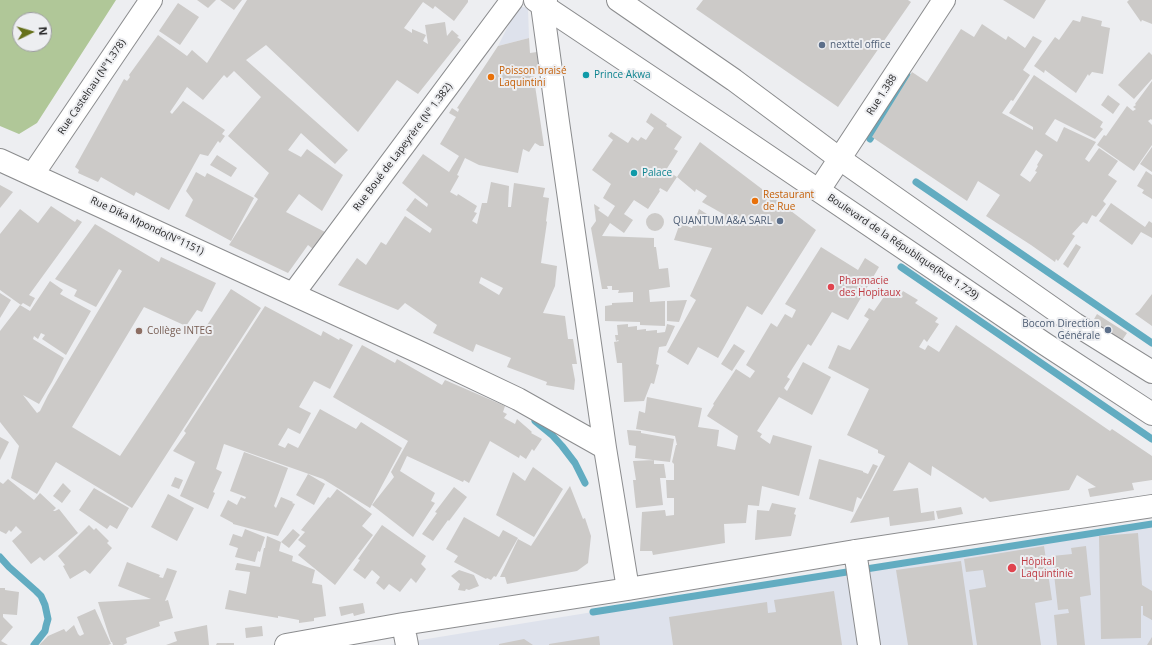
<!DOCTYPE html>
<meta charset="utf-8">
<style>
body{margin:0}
#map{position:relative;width:1152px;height:645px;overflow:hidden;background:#edeef1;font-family:"Open Sans",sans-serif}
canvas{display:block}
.north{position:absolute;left:12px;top:12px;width:40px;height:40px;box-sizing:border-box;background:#edeef1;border:1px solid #9e9ea1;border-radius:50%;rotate:85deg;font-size:11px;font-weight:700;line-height:16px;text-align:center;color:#272728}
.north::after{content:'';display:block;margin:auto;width:14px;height:18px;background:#66711b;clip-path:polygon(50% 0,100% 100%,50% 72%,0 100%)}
</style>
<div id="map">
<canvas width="1152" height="645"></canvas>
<div class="north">N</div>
</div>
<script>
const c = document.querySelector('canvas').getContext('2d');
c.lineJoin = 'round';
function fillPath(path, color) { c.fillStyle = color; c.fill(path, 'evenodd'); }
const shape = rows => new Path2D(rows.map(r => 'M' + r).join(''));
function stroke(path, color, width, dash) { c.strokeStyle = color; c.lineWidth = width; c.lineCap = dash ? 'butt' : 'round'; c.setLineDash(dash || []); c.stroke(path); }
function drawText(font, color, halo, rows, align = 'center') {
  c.font = font + ' "Open Sans",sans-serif'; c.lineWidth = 4; c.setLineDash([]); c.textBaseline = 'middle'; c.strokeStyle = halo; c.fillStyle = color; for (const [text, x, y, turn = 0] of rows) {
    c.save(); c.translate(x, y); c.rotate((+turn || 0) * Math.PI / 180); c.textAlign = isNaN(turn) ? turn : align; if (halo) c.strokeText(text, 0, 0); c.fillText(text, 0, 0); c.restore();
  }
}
fillPath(shape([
 [518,6,528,8,529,38,498,46],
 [1152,524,1152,645,390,645,593,612]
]), '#dee2ec');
fillPath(shape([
 [0,0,116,0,37,123,19,134,0,126],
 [20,20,44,20,44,44,20,44]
]), '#b0c798');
stroke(shape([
 [870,139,907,75],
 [916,182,1152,343],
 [901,267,1152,439],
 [535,421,552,435,562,446,575,463,585,483],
 [0,557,9,567,36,591,41,596,45,605,48,619,46,626,45,631,34,645],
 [593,612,1152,524]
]), '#62acc1', 7);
fillPath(shape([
 [197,0,216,0,208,8],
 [220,0,242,0,234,10],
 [247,0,468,0,468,2,454,21,435,6,433,9,423,2,404,28,412,33,412,29,426,35,423,41,428,44,425,25,445,22,447,36,452,30,459,36,457,37,461,40,418,94,397,80,358,132,266,45,246,60,348,150,335,164,301,133,288,150,301,157,307,149,343,175,322,211,299,194,286,212,325,232,313,249,308,245,288,273,229,245,258,199,254,196,269,173,228,136,261,97,234,71,227,78,224,75,203,100,187,87,170,112,172,114,183,101,225,130,222,134,225,136,220,143,218,141,208,156,200,154,169,210,136,192,134,196,101,177,98,182,78,173,79,170,75,167,124,79,127,81,130,77,129,75,158,35,187,56,192,50,207,63],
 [703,0,908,0,911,2,838,107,696,9],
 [1003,0,1046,0,1034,19],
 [1129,0,1152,0,1152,24,1142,20,1141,22,1127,2],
 [178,3,199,17,180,45,159,31],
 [1082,16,1102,21,1101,26,1110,28,1103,74,1092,72,1089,76,1088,74,1076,93,1045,70,1044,73,1034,66,1055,37,1059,40,1073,20,1080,22],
 [982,24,1006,40,1008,36,1025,48,1033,36,1042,41,1023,70,1030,75,1013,101,1011,100,1002,113,1033,130,1033,127,1009,113,1034,75,1103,122,1100,127,1103,129,1095,139,1055,119,1045,134,1057,142,1064,127,1096,142,1085,159,1089,162,1099,148,1118,161,1108,175,1117,181,1103,201,1106,204,1096,217,1092,215,1087,224,1083,222,1072,234,1075,236,1058,261,1056,259,1055,262,1031,245,986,216,1000,195,978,181,967,201,872,137,912,72,927,82,961,29,974,37],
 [1036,150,1043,155,1037,165,1038,166,1035,171,1037,172,1030,182,1020,175],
 [529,38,530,53,537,52,539,70,533,72,544,146,540,146,535,143,529,152,523,149,518,173,479,165,465,158,457,175,459,176,450,192,457,196,458,194,477,206,474,212,477,213,472,221,477,224,482,203,487,203,491,182,509,186,508,207,511,207,514,183,545,188,543,197,549,198,546,221,547,222,541,263,557,266,555,286,543,313,565,316,568,339,573,339,577,364,572,364,575,380,574,390,546,385,547,382,507,367,511,358,476,344,473,352,433,333,437,325,405,303,398,310,338,285,357,258,366,265,381,242,386,245,405,216,430,233,432,229,406,210,415,198,427,207,428,204,402,183,423,154,449,172,459,156,440,144,456,117,449,113,452,108,458,112,459,109,457,108,498,46],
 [481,277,503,288,499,295,479,283],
 [1149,52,1152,55,1152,79,1134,99,1118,85],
 [1152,81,1152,120,1151,119,1148,121,1152,125,1152,145,1134,171,1097,145,1104,135,1106,136,1127,106,1133,111,1136,109,1133,107,1136,105,1135,104],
 [1108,95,1120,104,1113,114,1101,105],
 [651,113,667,124,666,126,682,137,674,149,678,151,666,170,677,177,667,192,660,188,659,190,660,191,648,209,634,200,624,214,633,220,624,233,610,223,602,236,654,238,654,247,656,247,659,269,668,268,670,287,649,290,650,302,665,301,665,326,640,325,640,322,605,321,605,306,612,305,612,303,633,302,633,292,618,293,619,290,612,290,612,286,607,286,608,289,602,289,591,228,596,221,594,204,600,208,598,210,608,217,615,206,603,198,611,184,592,170,613,140,608,136,611,132,628,143,632,137,638,141,641,137,646,140,654,128,646,122],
 [700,142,816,230,762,315,747,306,718,358,698,347,688,365,667,352,696,300,690,296,712,248,674,240,680,223,692,228,699,209,721,223,725,215,702,202,707,196,696,189,695,192,677,177],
 [1152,147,1152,172,1140,164],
 [217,155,237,168,231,177,210,165],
 [1146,171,1152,175,1152,199,1142,193,1144,190,1137,186],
 [196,172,205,177,207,173,254,198,231,241,185,216,193,200,186,191],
 [0,185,13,192,0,208],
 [1111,203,1145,227,1149,221,1152,223,1152,238,1141,232,1132,245,1099,221],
 [51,206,75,222,77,219,82,222,29,295,35,298,30,307,23,303,21,305,0,290,0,234,20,209,38,223],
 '646 222a9 9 0 1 1 18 0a9 9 0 1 1-18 0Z',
 [95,224,159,262,161,257,216,283,202,312,197,310,186,326,144,307,72,427,120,456,231,289,261,308,132,508,56,462,37,494,11,478,19,446,0,422,0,331,20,305,30,311,50,281,63,290,60,294,91,311,66,355,42,339,45,335,41,333,38,339,34,336,33,339,64,358,52,382,39,404,23,395,37,413,40,411,48,395,122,271,119,269,96,307,74,296,77,290,55,279],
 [1076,244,1081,247,1068,268,1063,264],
 [821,247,858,270,865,258,879,267,848,320,832,312,811,346,808,344,787,377,790,379,784,388,787,391,803,362,831,377,812,415,779,397,757,431,762,434,760,437,770,444,773,435,812,446,799,496,762,486,759,506,748,505,746,523,724,524,725,543,653,555,652,551,640,551,642,512,665,510,666,516,674,515,674,498,667,498,666,480,674,480,674,464,672,462,676,445,677,445,675,436,636,429,639,411,645,413,647,397,702,408,698,427,719,430,717,446,735,450,738,436,707,416,714,405,713,404,736,369,750,378,755,371,746,365,771,323,777,327,785,314,792,318,796,310,785,304],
 [888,291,899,298,903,291,918,300,915,303,938,318,935,322,939,324,927,342,924,339,919,347,925,350,928,345,939,352,956,325,1110,431,1112,429,1152,456,1152,480,1132,483,1134,490,1090,497,1088,489,1096,487,1077,475,1069,490,990,502,985,497,983,499,932,466,931,476,909,462,893,491,918,488,921,513,934,511,935,520,890,526,889,517,850,523,885,456,878,453,878,450,847,435,869,389,828,368,838,345,850,350,869,319,864,316,869,308,874,311],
 [0,293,11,300,0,318],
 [1152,294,1152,326,1135,314,1139,311],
 [687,300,679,322,667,321,667,301],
 [265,306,321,336,323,331,339,340,340,338,353,345,330,389,314,381,299,407,311,413,300,434,288,428,278,445,285,448,288,443,298,448,320,409,356,429,361,422,402,448,370,508,323,479,224,444,216,469,222,472,213,492,215,493,208,509,180,496,195,462,173,451,186,433,184,431],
 [1097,314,1127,333,1119,345,1090,326],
 [628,324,628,327,637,326,637,330,646,329,646,331,657,330,657,333,665,332,667,324,675,326,666,346,659,347,656,364,659,365,654,384,651,383,644,401,624,402,622,363,617,363,614,342,619,341,618,340,616,341,615,335,618,335,617,325],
 [734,344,745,351,732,371,721,364],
 [362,345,395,363,397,359,442,385,445,380,505,406,503,412,507,414,504,418,515,424,517,419,532,432,531,433,542,439,534,451,532,449,526,459,520,455,519,458,490,441,469,483,464,480,463,482,407,456,400,471,435,493,431,501,435,503,413,537,372,505,394,477,391,472,408,441,333,397],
 [627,430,641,431,641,433,674,439,670,462,635,458,636,446,629,445],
 [0,437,9,442,0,460],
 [244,452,288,468,274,506,276,508,281,497,293,502,292,503,295,504,278,536,233,524,233,523,220,516,228,500,237,505,241,497,245,499,246,497,230,491],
 [819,459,863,471,863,472,868,474,873,464,878,466,861,499,857,497,853,512,809,499],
 [654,460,654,464,664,464,666,478,660,478,663,505,636,508,633,480,636,480,633,461],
 [533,467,563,489,534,537,496,515,513,472,525,481],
 [308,474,325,484,314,505,296,495],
 [175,477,183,480,179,489,171,486],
 [8,479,34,500,40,493,56,508,53,511,55,511,59,509,78,533,44,561,40,557,31,564,12,541,22,532,16,526,11,532,9,530,6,534,0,531,0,482,3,484],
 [63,483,71,491,62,503,53,496],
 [570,486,583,519,585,518,591,536,588,563,577,571,507,584,505,577,500,577,518,539,531,546],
 [454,487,467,497,449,521,448,520,433,541,422,534,437,513,435,512],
 [94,488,129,508,117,529,110,525,107,529,79,510],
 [337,489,372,514,362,526,373,535,335,585,298,555,306,546,298,540,305,532,301,530,328,497,330,498],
 [168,494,194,508,177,541,151,527],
 [772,503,796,508,794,514,796,515,791,536,755,540,757,510,769,511],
 [961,507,963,514,938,519,936,511],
 [464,517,499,537,503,530,518,538,496,577,494,576,491,580,487,578,486,579,454,562,458,556,446,549],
 [89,525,94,530,96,528,109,541,107,543,112,548,90,574,85,570,70,579,63,566,65,565,58,556],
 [382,525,426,556,421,564,426,569,416,583,411,578,400,592,389,584,384,590,376,583,380,577,372,570,365,579,353,570,360,560,358,559],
 [245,529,265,537,260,552,258,551,255,562,235,557,238,548,229,545,233,534,242,537],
 [293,529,300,535,289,548,281,542],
 [1138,533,1142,585,1152,591,1152,620,1143,615,1143,606,1141,606,1141,638,1101,639,1099,536],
 [267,536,281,542,279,551,293,556,292,561,315,570,312,583,322,585,326,616,314,618,314,621,299,623,299,620,278,616,278,618,225,609,229,590,246,594,250,572,235,570,237,563,260,567,264,548,265,548],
 [1044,546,1052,600,1035,603,1041,645,977,645,969,590,986,587,983,570,966,572,964,559],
 [1086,546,1091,595,1080,597,1085,645,1057,645,1054,615,1069,613,1068,609,1058,610,1052,556,1072,554,1071,548],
 [961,561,973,645,908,645,896,570],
 [127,562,160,575,159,577,163,578,167,568,177,571,165,601,168,600,173,618,159,622,160,626,126,638,127,643,123,645,113,645,112,642,111,642,98,602,151,599,118,586],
 [459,570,474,575,479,586,469,590,466,589,465,591,458,590,460,584,451,576],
 [0,588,5,588,5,590,19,592,17,615,3,614,3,617,13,627,1,641,8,645,0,645],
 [834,591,842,645,673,645,669,617,767,602,768,613,776,612,774,600],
 [363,603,365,613,354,616,353,613,341,616,339,607],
 [95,609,111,644,108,645,39,645,48,636,64,629,66,632,74,625,78,634,80,636,84,634,77,617],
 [207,625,209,645,166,645,177,641,174,632],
 [262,626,263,636,246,638,245,628],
 [599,636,600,645,549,645,549,644],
 [1152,637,1152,645,1147,645],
 [524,639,533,645,499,645,499,644],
 [217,643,234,643,234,645,216,645]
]), '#cccac8');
const minor = shape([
 [546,0,542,5,558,122,605,448,628,589],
 [0,160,421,353,518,399,605,448],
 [33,174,151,0],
 [819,190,944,0],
 [293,294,512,0],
 [855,551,869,645],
 [403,624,407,645],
 [286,645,403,624,628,589,855,551,1152,506]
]);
const major = shape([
 [535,0,716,121,1045,344,1152,414],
 [618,0,734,80,840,159,1075,324,1152,372]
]);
stroke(minor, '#8b8c8e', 24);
stroke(major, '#8b8c8e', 24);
stroke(minor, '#fff', 22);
stroke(major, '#fff', 22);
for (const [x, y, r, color] of [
 [822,45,4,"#5c6f8a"],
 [586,75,4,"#0f9aa8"],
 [491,77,4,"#e8710a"],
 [634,173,4,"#0f9aa8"],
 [755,201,4,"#e8710a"],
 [780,221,4,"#5c6f8a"],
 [831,287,4,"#e0444e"],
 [1108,330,4,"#5c6f8a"],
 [139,331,4,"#8d6e63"],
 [1012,568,5,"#e0444e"]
]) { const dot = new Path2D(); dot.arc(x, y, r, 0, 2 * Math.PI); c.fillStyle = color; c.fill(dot); stroke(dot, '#edeef1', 1.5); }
drawText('10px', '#4e5e75', '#edeef1', [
 ["nexttel office",830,45,"left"],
 ["QUANTUM A&A SARL",772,221],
 ["Bocom Direction",1100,324],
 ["Générale",1100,336]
], 'right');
drawText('10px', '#c56008', '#edeef1', [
 ["Poisson braisé",499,71],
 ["Laquintini",499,83],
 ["Restaurant",763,195],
 ["de Rue",763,207]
], 'left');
drawText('10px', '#0d838f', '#edeef1', [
 ["Prince Akwa",594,75],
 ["Palace",642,173]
], 'left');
drawText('10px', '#272728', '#edeef1', [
 ["Rue Castelnau (N°1.378)",92,87,-56],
 ["Rue 1.388",882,95,-57],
 ["Rue Boué de Lapeyrère (N° 1.382)",403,147,-53],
 ["Rue Dika Mpondo(N°1151)",147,226,25],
 ["Boulevard de la République(Rue 1.729)",903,247,34]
]);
drawText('10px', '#be3a42', '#edeef1', [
 ["Pharmacie",839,281],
 ["des Hopitaux",839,293],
 ["Hôpital",1021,562],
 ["Laquintinie",1021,574]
], 'left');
drawText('10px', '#785e54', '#edeef1', [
 ["Collège INTEG",147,331]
], 'left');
</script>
